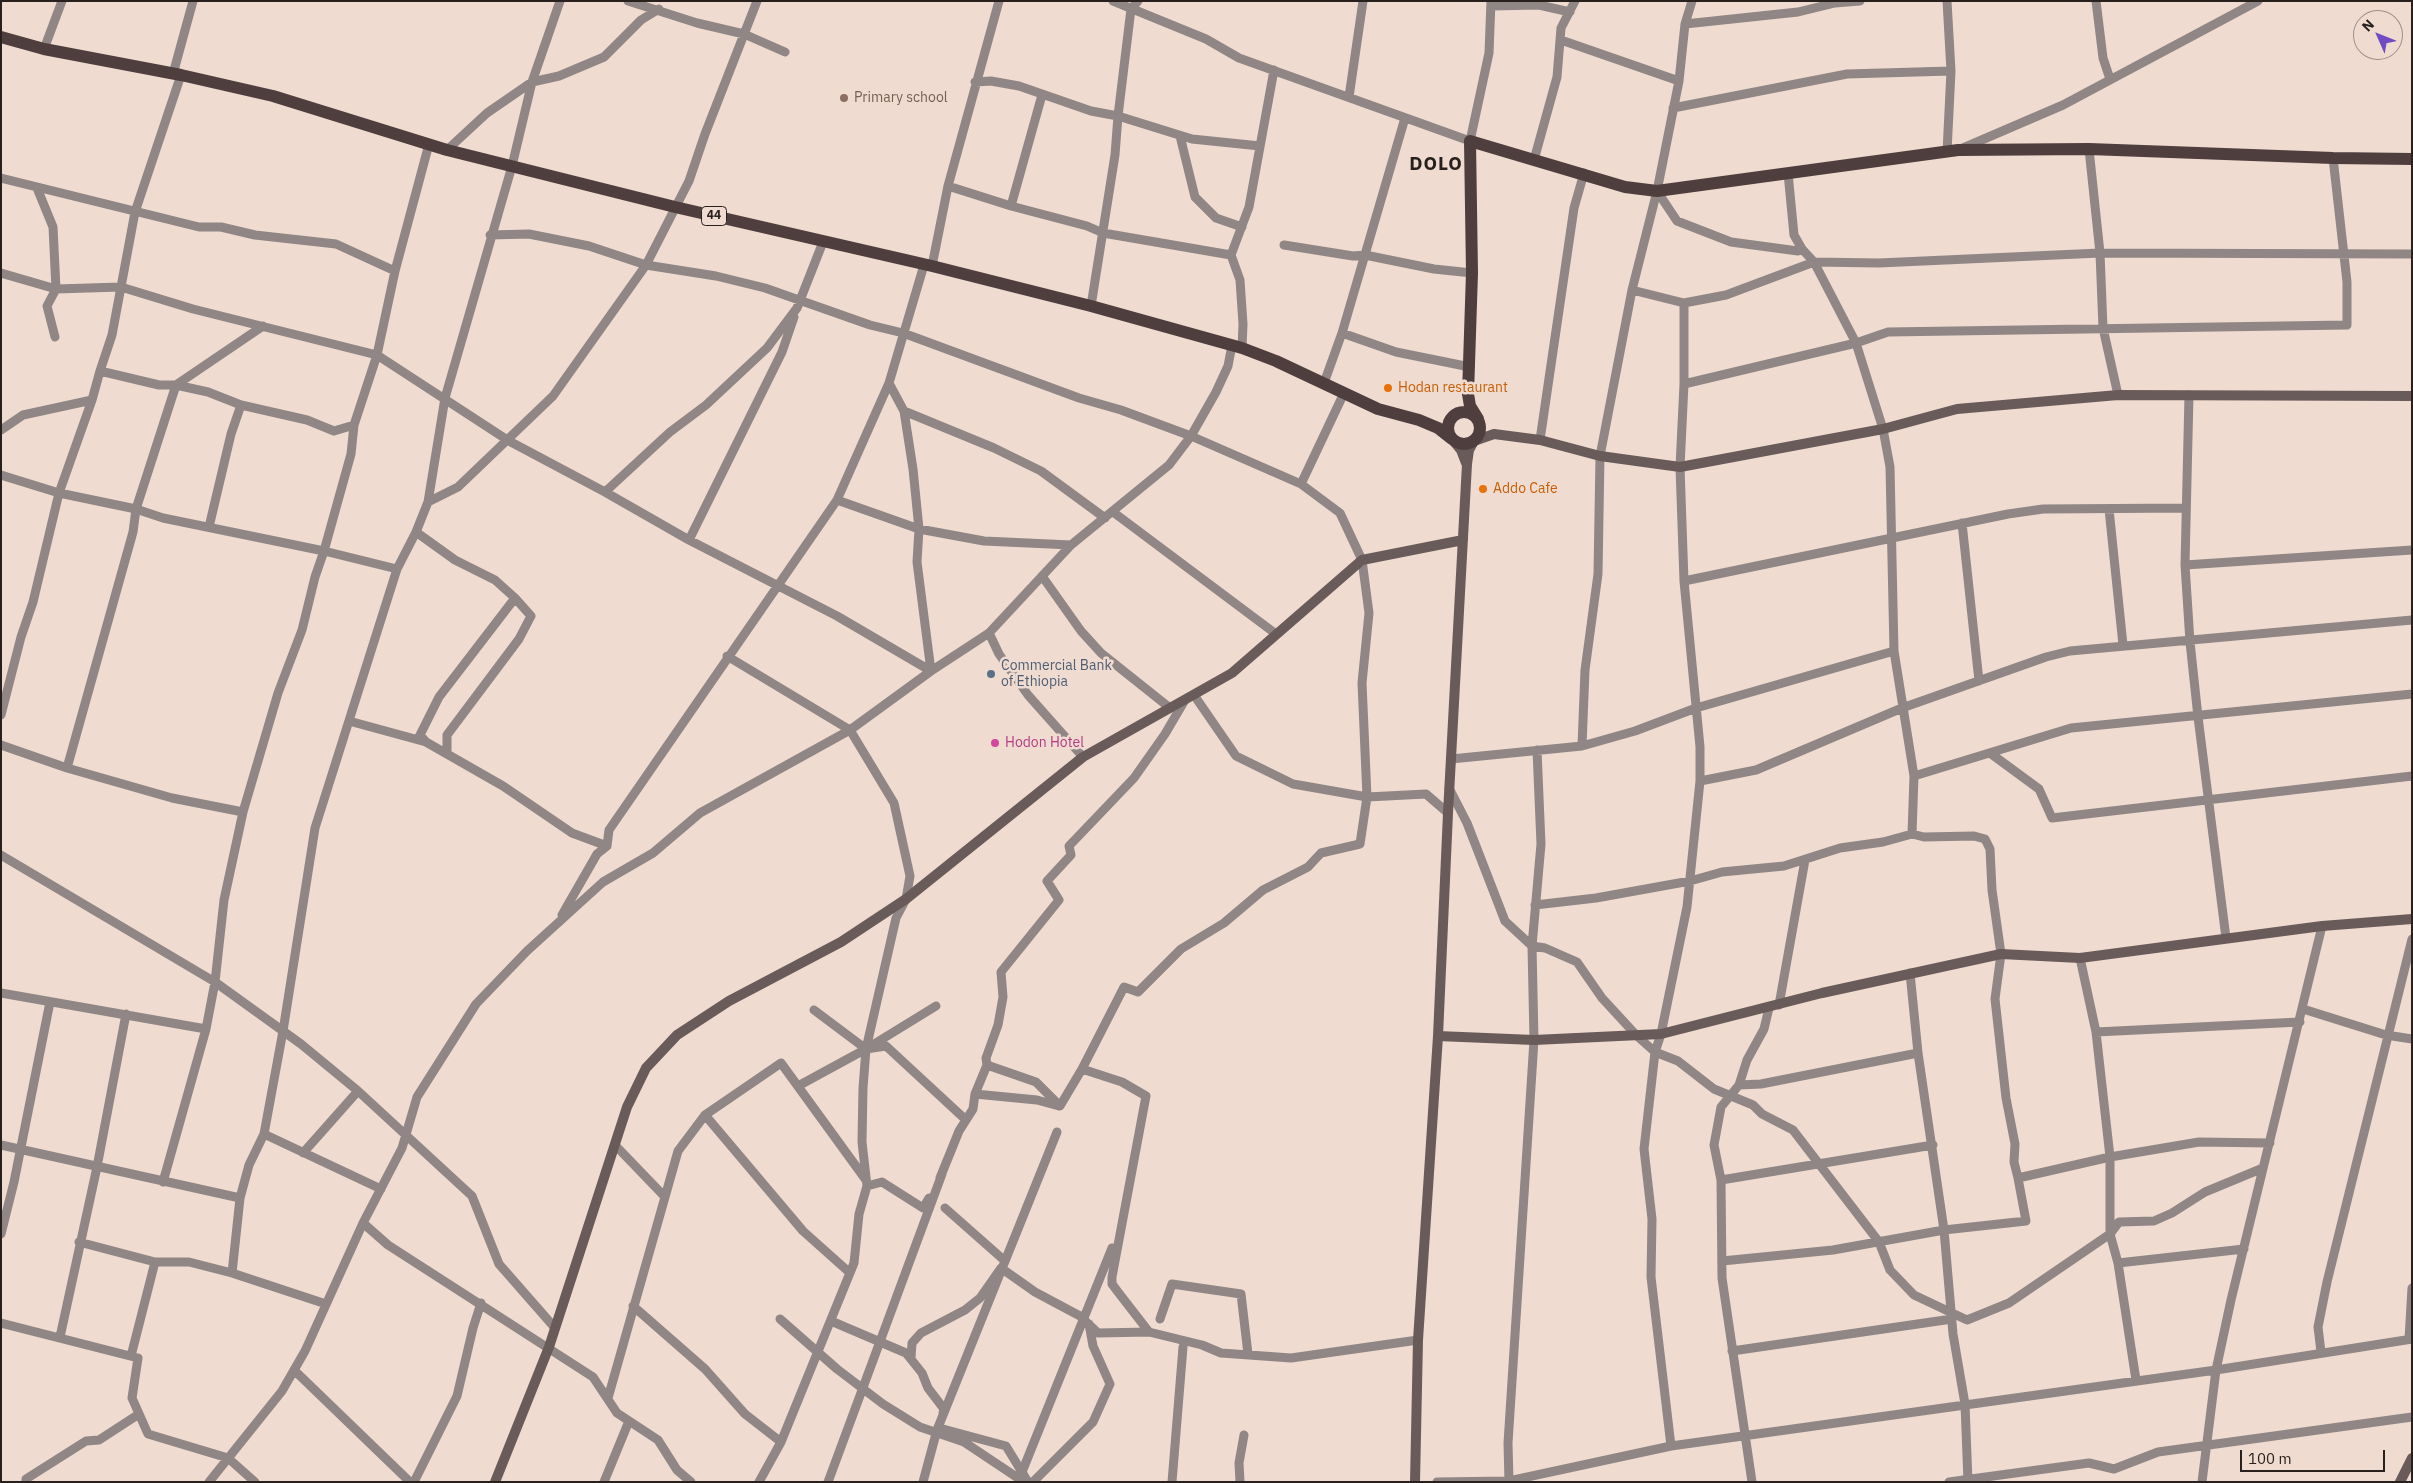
<!DOCTYPE html>
<style>
body{margin:0}
#map{position:relative;width:2413px;height:1483px;overflow:hidden;background:#efdbcf;font-family:"IBM Plex Sans",sans-serif}
canvas{display:block}
.frame{position:absolute;inset:0;border:2px solid #27201c;pointer-events:none}
.north{position:absolute;left:2353px;top:10px;width:50px;height:50px;box-sizing:border-box;background:#efdbcf;border:1px solid #9f9087;border-radius:50%;rotate:314deg;font-size:14px;font-weight:700;line-height:20px;text-align:center;color:#27201c}
.north::after{content:'';display:block;margin:auto;width:18px;height:22px;background:#714bc4;clip-path:polygon(50% 0,100% 100%,50% 72%,0 100%)}
.scale{position:absolute;left:2240px;top:1450px;width:145px;height:22px;box-sizing:border-box;border:2px solid #27201c;border-top:0;padding-left:6px;font-size:15px;line-height:18px;white-space:nowrap;color:#27201c;-webkit-text-stroke:4px #efdbcf;paint-order:stroke}
</style>
<div id="map">
<canvas width="2413" height="1483"></canvas>
<div class="frame"></div>
<div class="north">N</div>
<div class="scale">100 m</div>
</div>
<script>
const c = document.querySelector('canvas').getContext('2d');
c.lineJoin = 'round';
const shape = rows => new Path2D(rows.map(r => 'M' + r).join(''));
function stroke(path, color, width, dash) { c.strokeStyle = color; c.lineWidth = width; c.lineCap = dash ? 'butt' : 'round'; c.setLineDash(dash || []); c.stroke(path); }
function drawText(font, color, halo, rows, align = 'center') {
  c.font = font + ' "IBM Plex Sans",sans-serif'; c.lineWidth = 5; c.setLineDash([]); c.textBaseline = 'middle'; c.strokeStyle = halo; c.fillStyle = color; for (const [text, x, y, turn = 0] of rows) {
    c.save(); c.translate(x, y); c.rotate((+turn || 0) * Math.PI / 180); c.textAlign = isNaN(turn) ? turn : align; if (halo) c.strokeText(text, 0, 0); c.fillText(text, 0, 0); c.restore();
  }
}
stroke(shape([
 [628,1,697,23,744,34,785,52],
 [1113,1,1206,39,1239,58,1470,141,1489,53,1491,1],
 [1138,1,1131,9,1118,116,1192,139,1260,146],
 [2096,1,2103,58,2110,79],
 [1491,6,1539,5,1570,12],
 [1685,24,1798,12,1835,3,1860,1],
 [1561,40,1679,81],
 [44,49,62,1],
 [173,74,193,1],
 [975,82,991,81,1019,86,1091,111,1118,116,1115,155,1091,306],
 [1349,97,1363,1],
 [1673,108,1847,74,1951,71],
 [1180,136,1195,197,1216,218,1242,227],
 [429,144,395,271,377,355,509,441,605,492,689,540,837,616,931,671],
 [1963,148,2063,105,2258,1],
 [2089,149,2100,253,2103,328,2118,395],
 [447,150,487,113,532,82,559,76,604,57,641,20,659,9],
 [1947,152,1951,71,1947,1],
 [1534,160,1557,77,1561,28,1575,1],
 [1788,173,1794,235,1802,249,1814,262,1856,343,1883,429,1890,467,1894,651,1914,776,1912,834,1924,837,1974,836,1985,839,1990,849,1992,890,2001,954,1995,999,2006,1098,2015,1144,2014,1162,2018,1178],
 [1,178,199,227,221,227,255,235,336,244,395,271],
 [948,186,1011,206,1087,226,1103,233,1231,255],
 [37,188,53,227,56,289,47,306,55,337],
 [1657,191,1677,221,1731,242,1798,251,1802,249],
 [1011,206,1042,95],
 [490,235,529,234,589,246,646,265,716,276,765,288,870,325,903,333,1079,398,1121,410,1191,436,1301,484,1340,513,1362,560,1369,613,1362,683,1367,797,1293,784,1236,756,1194,695],
 [1284,245,1353,256,1365,255,1434,269,1472,273],
 [932,266,948,186,999,1],
 [1,273,56,289,121,287,193,309,377,355,354,425,351,454,324,551,315,577,302,630,278,693,243,812,224,900,215,982,206,1029,163,1182],
 [1632,290,1684,303,1726,295,1814,262,1879,263,2100,253,2412,254],
 [1342,333,1405,118],
 [1242,348,1243,324,1240,280,1231,255,1249,207,1274,70],
 [100,371,112,335,135,212,181,75],
 [889,383,904,411,913,469,919,529,917,562,931,671],
 [1324,383,1342,333,1396,352,1470,367],
 [1684,384,1856,343,1888,332,2347,325,2347,282,2333,158],
 [2189,395,2185,565,2190,642,2198,717,2226,938],
 [904,411,994,448,1041,471,1105,518],
 [1,430,23,415,92,400,100,371,159,385,176,385,263,326],
 [1540,440,1574,208,1584,173],
 [1,475,59,493,136,509,163,518,324,551,397,569],
 [1301,484,1344,393],
 [605,492,670,432,706,405,767,348,797,308,823,242],
 [837,500,919,529,984,541,1071,545],
 [428,502,458,487,553,396,646,265,689,181,705,134,757,1],
 [2109,509,2123,645],
 [1113,512,1276,634],
 [1962,523,1979,681],
 [209,527,231,434,241,405],
 [416,532,455,560,495,580,515,598,439,697,420,735,426,742],
 [689,540,782,352,794,317],
 [2185,565,2412,550],
 [1042,576,1081,631,1101,653,1170,708],
 [1684,581,2008,514,2043,509,2186,508],
 [989,633,999,654,1028,695,1083,757],
 [727,656,850,730,894,803,910,876,906,899,896,918,866,1049,863,1088,862,1142,867,1186,859,1214,854,1263,781,1442,759,1482],
 [1,715,21,637,33,602,59,493,92,400],
 [349,721,426,742,503,786,572,833,607,846],
 [1,745,67,768,172,798,243,812],
 [1582,746,1585,670,1598,574,1600,456,1632,290,1657,191,1679,81,1685,24,1692,1],
 [1537,750,1541,844,1532,946,1545,948,1577,962,1602,998,1637,1036,1655,1052,1678,1061,1714,1089,1753,1105,1762,1114,1793,1130,1879,1242,1890,1270,1914,1295,1967,1320,2009,1303,2110,1234,2119,1222,2154,1221,2172,1213,2205,1192,2263,1168],
 [1990,753,2039,789,2052,818,2412,776],
 [447,754,447,735,519,639,531,616,515,598],
 [1451,759,1582,746,1635,731,1696,708,1894,651],
 [67,768,133,532,136,509,176,385,208,392,241,405,307,420,334,431,354,425],
 [1914,776,2071,728,2412,694],
 [1700,781,1756,770,1902,708,2046,657,2070,651,2412,620],
 [1449,788,1467,823,1505,921,1532,946,1534,1040,1508,1443,1509,1482],
 [1,855,215,982,301,1044,358,1091,472,1196,499,1264,555,1328],
 [1535,905,1596,898,1690,881,1722,872,1784,866,1840,848,1883,842,1912,834],
 [562,915,597,854,607,846,609,830,837,500,889,383,924,265],
 [2080,958,2096,1032,2110,1157,2110,1234,2118,1263,2136,1380],
 [1910,973,1918,1053,1944,1230,1953,1334,1965,1404,1968,1482],
 [1,993,206,1029],
 [1779,1005,1805,860],
 [2303,1009,2386,1035,2412,1039],
 [814,1010,866,1049,886,1046,966,1120],
 [2096,1032,2300,1022],
 [1082,1069,1060,1106,1036,1082,987,1065,986,1058,998,1025,1003,997,1001,972,1059,900,1047,881,1071,855,1069,846,1134,778,1165,734,1185,700],
 [1739,1085,1761,1084,1918,1053],
 [798,1086,866,1049,936,1006],
 [975,1094,987,1065],
 [705,1115,803,1231,850,1273],
 [264,1134,381,1189],
 [1,1145,240,1198],
 [303,1153,358,1091],
 [940,1178,959,1131,973,1109,975,1094,1037,1100,1059,1106],
 [1721,1180,1933,1145],
 [867,1186,882,1182,923,1208,929,1198],
 [665,1197,678,1151,705,1115,781,1063,866,1180],
 [945,1208,1005,1261],
 [363,1223,388,1245,593,1377,617,1413,658,1440,677,1470,691,1482],
 [1,1234,14,1182,50,1002],
 [79,1242,155,1262,189,1262,232,1273,326,1304],
 [1722,1261,1833,1250,1944,1230,2026,1221,2018,1178,2110,1157,2199,1142,2270,1143],
 [2118,1263,2244,1249],
 [232,1273,240,1198,249,1165,264,1134,283,1031,315,828,397,569,416,532,428,502,445,398,512,166,532,82,560,1],
 [633,1306,705,1369,745,1414,781,1442],
 [780,1319,837,1369,883,1404,920,1427,964,1442,1024,1482],
 [1160,1319,1172,1284,1241,1294,1248,1354],
 [831,1321,906,1353,922,1373,928,1388,944,1409,943,1413],
 [1,1323,138,1358,132,1398,148,1434,228,1458,255,1482],
 [1149,1332,1118,1292,1112,1284,1112,1277,1146,1096,1122,1082,1082,1069,1124,987,1138,992,1181,949,1224,923,1263,890,1308,867,1321,853,1360,844,1367,797,1426,794,1448,813],
 [60,1337,97,1167,126,1014],
 [2409,1339,2412,1288],
 [1732,1351,1952,1319],
 [2321,1352,2318,1327,2327,1282,2412,939],
 [906,1353,911,1358,912,1343,921,1333,965,1310,980,1298,1001,1268,1035,1292,1080,1316,1098,1333,1149,1332,1202,1345,1221,1353,1291,1358,1418,1340],
 [131,1356,155,1262],
 [294,1370,410,1482],
 [608,1398,665,1197,615,1145],
 [943,1429,1006,1446,1028,1482],
 [1671,1446,1651,1277,1652,1219,1644,1149,1655,1052,1661,1034,1687,907,1700,781,1700,747,1684,581,1680,467,1684,384,1684,303],
 [1020,1477,1112,1248],
 [26,1482,26,1479,86,1441,99,1440,139,1414],
 [209,1482,282,1391,305,1351,363,1223,402,1148,417,1097,476,1004,527,951,603,882,653,853,700,813,850,730,931,671,989,633,1071,545,1169,465,1191,436,1216,392,1228,366,1232,345],
 [414,1482,457,1396,473,1328,481,1303],
 [604,1482,629,1421],
 [828,1482,942,1174],
 [923,1482,937,1430,1057,1132],
 [1033,1482,1093,1422,1110,1384,1093,1346,1089,1324],
 [1172,1482,1183,1347],
 [1240,1482,1239,1463,1244,1435],
 [1437,1482,1509,1481,1671,1446,2216,1370,2412,1339],
 [1752,1482,1722,1278,1721,1180,1714,1145,1721,1107,1739,1085,1747,1060,1764,1029,1769,1008],
 [1949,1482,2089,1463,2114,1469,2158,1452,2412,1417],
 [2202,1482,2216,1370,2231,1300,2322,926]
]), '#908685', 9);
stroke(shape([
 [1452,439,1461,450,1466,463],
 [1438,1036,1534,1040,1661,1034,1822,993,2001,954,2080,958,2322,926,2412,919],
 [495,1482,549,1347,627,1107,646,1068,677,1035,729,1001,841,942,906,899,1083,757,1232,673,1362,560,1463,540],
 [1415,1482,1418,1340,1438,1036,1448,813,1467,464,1469,450,1474,441,1494,434,1540,440,1600,456,1680,467,1883,429,1957,409,2118,395,2412,396],
 [2400,1482,2412,1458]
]), '#6a5b5b', 10);
stroke(shape([
 [1,37,44,49,181,75,273,96,447,150,675,207,932,266,1091,306,1242,348,1276,361,1378,409,1419,420,1438,428,1452,439],
 '1448 428a16 16 0 1 1 32 0a16 16 0 1 1-32 0Z',
 [1478,419,1470,406,1468,394,1472,273,1470,141,1625,187,1657,191,1958,150,2089,149,2333,158,2412,159]
]), '#4f3e3e', 12);
for (const [x, y, r, color] of [
 [844,98,5,"#8d6e63"],
 [1388,388,5,"#e8710a"],
 [1483,489,5,"#e8710a"],
 [991,674,5,"#5c6f8a"],
 [995,743,5,"#d1479c"]
]) { const dot = new Path2D(); dot.arc(x, y, r, 0, 2 * Math.PI); c.fillStyle = color; c.fill(dot); stroke(dot, '#efdbcf', 2); }
for (const [x, y, w] of [
 [714,216,25]
]) { const box = new Path2D(); box.roundRect(x - w / 2, y - 9.5, w, 19, 4); c.fillStyle = '#efdbcf'; c.fill(box); stroke(box, '#27201c', 1); }
drawText('bold 12px', '#27201c', null, [
 ["44",714,216]
]);
drawText('14px', '#785e54', '#efdbcf', [
 ["Primary school",854,98]
], 'left');
drawText('14px', '#c56008', '#efdbcf', [
 ["Hodan restaurant",1398,388],
 ["Addo Cafe",1493,489]
], 'left');
drawText('14px', '#4e5e75', '#efdbcf', [
 ["Commercial Bank",1001,666],
 ["of Ethiopia",1001,682]
], 'left');
drawText('14px', '#b23c85', '#efdbcf', [
 ["Hodon Hotel",1005,743]
], 'left');
c.letterSpacing = '1px';
drawText('bold 19px', '#27201c', '#efdbcf', [
 ["DOLO",1436,165]
]);
c.letterSpacing = '0px';
</script>
